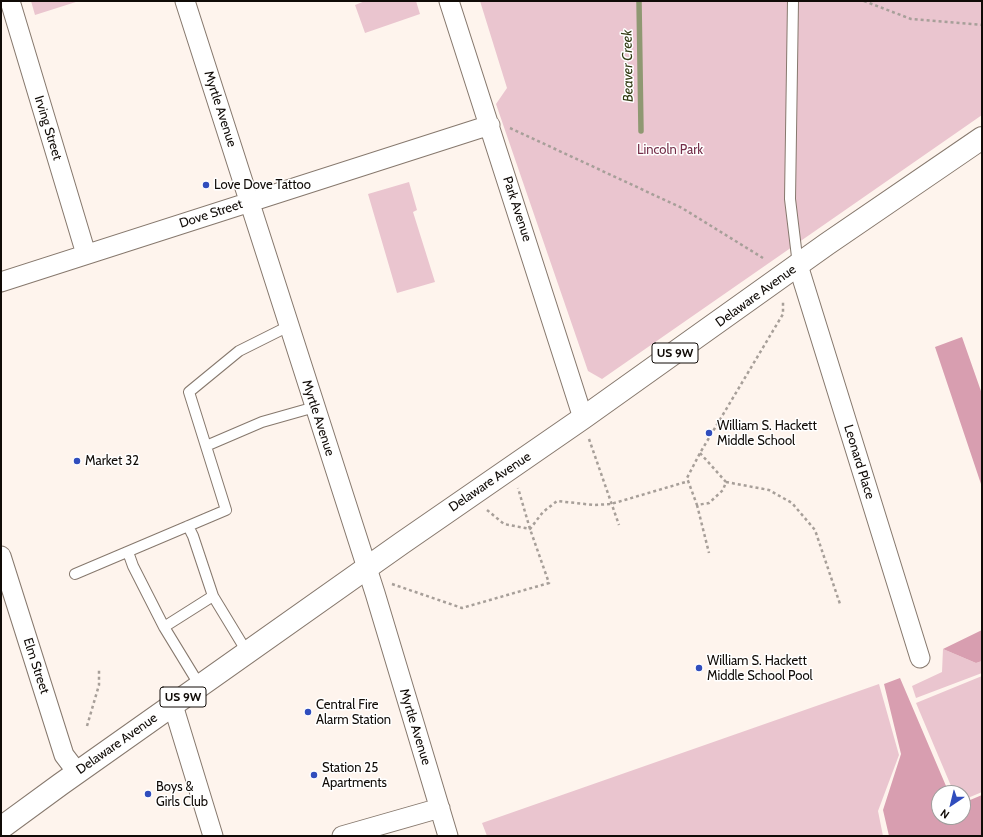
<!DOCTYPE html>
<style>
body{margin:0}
#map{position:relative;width:983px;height:837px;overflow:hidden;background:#fef4ed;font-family:Cabin,sans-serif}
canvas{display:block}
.frame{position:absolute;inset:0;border:2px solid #100b07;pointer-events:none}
.north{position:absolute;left:931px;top:785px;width:40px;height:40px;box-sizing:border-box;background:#fff;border:1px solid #9f9d9c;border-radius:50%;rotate:215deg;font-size:11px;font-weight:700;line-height:16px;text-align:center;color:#100b07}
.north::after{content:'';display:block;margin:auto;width:14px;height:18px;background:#304dbd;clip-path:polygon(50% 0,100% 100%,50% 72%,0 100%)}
</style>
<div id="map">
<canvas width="983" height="837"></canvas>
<div class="frame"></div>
<div class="north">N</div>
</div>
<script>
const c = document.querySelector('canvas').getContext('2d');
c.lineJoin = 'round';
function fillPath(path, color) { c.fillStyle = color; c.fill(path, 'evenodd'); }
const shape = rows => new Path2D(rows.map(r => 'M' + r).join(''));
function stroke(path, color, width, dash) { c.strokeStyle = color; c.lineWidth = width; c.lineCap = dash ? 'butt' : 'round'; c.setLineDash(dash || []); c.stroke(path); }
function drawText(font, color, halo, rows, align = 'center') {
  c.font = font + ' Cabin,sans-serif'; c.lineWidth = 3; c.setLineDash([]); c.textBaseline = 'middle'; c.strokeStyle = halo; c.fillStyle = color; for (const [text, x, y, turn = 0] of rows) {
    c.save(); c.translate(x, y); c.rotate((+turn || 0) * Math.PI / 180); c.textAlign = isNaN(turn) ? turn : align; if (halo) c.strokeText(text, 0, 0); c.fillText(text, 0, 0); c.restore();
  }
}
fillPath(shape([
 [31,1,79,1,35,15],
 [365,1,416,1,420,14,365,33,355,5],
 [480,1,982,1,982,115,602,379,588,371,496,104,507,88],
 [409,182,417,210,413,212,435,282,397,293,368,194],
 [943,649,976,663,982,661,982,673,916,698,912,686,942,672],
 [982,676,982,792,963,800,963,793,954,793,916,703],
 [879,684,899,755,878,811,883,836,487,836,482,823]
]), '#eac5cf');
fillPath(shape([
 [962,337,982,394,982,487,935,347],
 [982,630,982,661,976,663,943,649],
 [900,678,949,793,939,793,939,817,963,817,963,803,982,795,982,836,889,836,883,810,901,754,884,684]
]), '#d89eb0');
stroke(shape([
 [639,1,641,131]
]), '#8f9872', 5.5);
const service = shape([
 [793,1,790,199,798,265],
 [206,446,262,422,315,407],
 [188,526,193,536,213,596,247,652],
 [128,552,133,566,164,627,200,686],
 [75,574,226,510,189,392,239,351,289,326],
 [164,627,213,596]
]);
const minor = shape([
 [10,1,86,254],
 [185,1,375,593,448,836],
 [449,1,583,418],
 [798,265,920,658],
 [1,282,490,125],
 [1,556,64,755,77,772],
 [173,705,213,836],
 [342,836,440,808]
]);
const primary = shape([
 [1,828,61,784,402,543,583,418,827,244,982,138]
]);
stroke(service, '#86786d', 12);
stroke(minor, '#86786d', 21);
stroke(primary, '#86786d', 24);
stroke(shape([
 [864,1,911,19,982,25],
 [510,128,682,208,763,258],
 [589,439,619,525],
 [700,453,726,482,723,490,709,503,697,505,687,478,700,453,783,314,783,302],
 [726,482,769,490,792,503,815,530,840,604],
 [697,505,709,553],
 [487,510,504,524,530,529,543,512,557,501,594,505,611,504,689,481],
 [392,584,462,608,549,583,530,529,518,488],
 [87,726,99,685,99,668]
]), '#a79f99', 2.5, [3, 3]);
stroke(service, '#fff', 10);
stroke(minor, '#fff', 19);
stroke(primary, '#fff', 22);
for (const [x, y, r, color] of [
 [206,185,4,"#304dbd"],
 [709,433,4,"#304dbd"],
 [77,461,4,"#304dbd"],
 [699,668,4,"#304dbd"],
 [308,712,4,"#304dbd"],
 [314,775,4,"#304dbd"],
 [148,794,4,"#304dbd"]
]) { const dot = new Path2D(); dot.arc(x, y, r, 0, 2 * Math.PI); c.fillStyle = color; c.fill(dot); stroke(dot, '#fff', 1.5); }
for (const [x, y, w] of [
 [675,353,46],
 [183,697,46]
]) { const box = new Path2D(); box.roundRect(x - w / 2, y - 10, w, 20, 3); c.fillStyle = '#fff'; c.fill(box); stroke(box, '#100b07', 1); }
drawText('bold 12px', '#100b07', null, [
 ["US 9W",675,353],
 ["US 9W",183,697]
]);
drawText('13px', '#100b07', '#fff', [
 ["Myrtle Avenue",220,109,72],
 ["Irving Street",48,128,73],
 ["Park Avenue",517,209,72],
 ["Dove Street",211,214,-18],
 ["Delaware Avenue",756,296,-36],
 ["Myrtle Avenue",318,418,72],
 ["Leonard Place",859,462,73],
 ["Delaware Avenue",490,482,-34],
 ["Elm Street",36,666,72],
 ["Myrtle Avenue",415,727,73],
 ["Delaware Avenue",117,744,-35]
]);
drawText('13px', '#742e49', '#fff', [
 ["Lincoln Park",670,150]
]);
drawText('13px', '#100b07', '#fff', [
 ["Love Dove Tattoo",214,185],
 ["William S. Hackett",717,426],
 ["Middle School",717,441],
 ["Market 32",85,461],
 ["William S. Hackett",707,661],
 ["Middle School Pool",707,676],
 ["Central Fire",316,705],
 ["Alarm Station",316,720],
 ["Station 25",322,768],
 ["Apartments",322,783],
 ["Boys &",156,787],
 ["Girls Club",156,802]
], 'left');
drawText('italic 14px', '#313a12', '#fff', [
 ["Beaver Creek",628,66,-91]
]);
</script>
